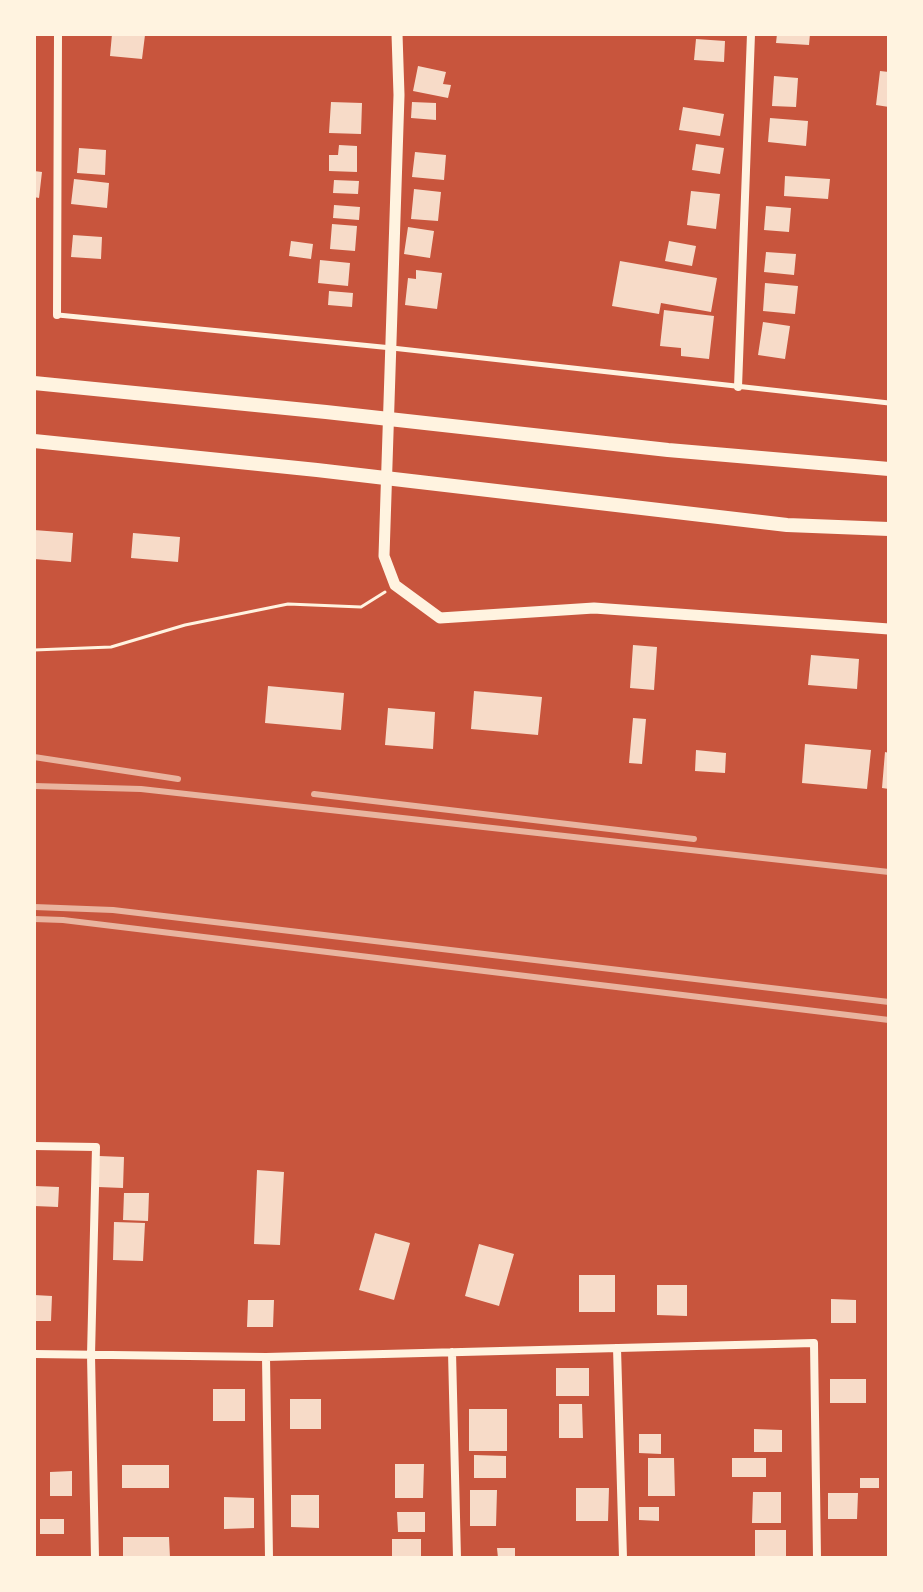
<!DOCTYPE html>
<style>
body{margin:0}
#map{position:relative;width:923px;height:1592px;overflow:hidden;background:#c8553d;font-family:Arial,sans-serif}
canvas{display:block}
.frame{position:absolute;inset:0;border:36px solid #fff3e0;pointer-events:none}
</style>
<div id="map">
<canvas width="923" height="1592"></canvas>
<div class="frame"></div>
</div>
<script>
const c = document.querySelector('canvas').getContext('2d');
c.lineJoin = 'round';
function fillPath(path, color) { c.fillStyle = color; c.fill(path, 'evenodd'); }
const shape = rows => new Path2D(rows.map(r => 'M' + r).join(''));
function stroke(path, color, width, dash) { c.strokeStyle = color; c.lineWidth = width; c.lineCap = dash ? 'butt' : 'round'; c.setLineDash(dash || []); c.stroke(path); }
fillPath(shape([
 [112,34,145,35,142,59,110,56],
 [777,34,810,34,809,45,776,43],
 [696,39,725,41,724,62,694,60],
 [418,66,446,72,443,84,451,85,448,98,413,91],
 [880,71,889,72,889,107,876,105],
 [774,76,798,78,796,107,772,106],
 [331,102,362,103,361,134,329,133],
 [412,102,436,103,436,120,411,118],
 [683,107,724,114,720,136,679,130],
 [770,118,808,121,806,146,768,142],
 [696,144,724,148,720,174,692,170],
 [339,145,357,146,357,172,329,171,329,155,338,155],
 [79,148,106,150,105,175,77,173],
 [415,152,446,155,444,180,412,177],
 [34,171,42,172,39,198,34,197],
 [785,176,830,179,828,199,784,196],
 [74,179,109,183,107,208,71,204],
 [334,180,359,181,358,194,333,193],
 [414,189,441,192,438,221,411,219],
 [691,191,720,194,716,229,687,225],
 [334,205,360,207,359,220,333,218],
 [766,206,791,208,789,232,764,230],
 [332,224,357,226,355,251,330,249],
 [408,227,434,231,430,258,404,254],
 [73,235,102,237,101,259,71,257],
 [291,241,313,244,311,259,289,256],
 [669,241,696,246,692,266,665,261],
 [766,252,796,254,794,275,764,272],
 [320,260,350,263,348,286,318,283],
 [620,261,717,278,711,312,661,303,659,314,612,306],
 [416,270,442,273,437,309,405,305,408,278,416,279],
 [765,283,798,286,795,314,763,311],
 [329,291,353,293,352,307,328,305],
 [664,310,714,316,709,359,681,356,681,348,660,346],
 [763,322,790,326,785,359,758,355],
 [34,530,73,533,71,562,34,559],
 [133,533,180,537,178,562,131,558],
 [633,645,657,647,654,690,630,688],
 [811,655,859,659,857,689,808,685],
 [268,686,344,693,341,730,265,723],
 [474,691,542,697,538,735,471,729],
 [388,708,435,712,433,749,385,745],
 [633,718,646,719,642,764,629,763],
 [805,744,871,750,867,789,802,783],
 [696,750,726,753,725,773,695,771],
 [885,752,889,753,889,789,882,788],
 [99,1156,124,1157,123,1188,98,1187],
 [257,1170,284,1172,280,1245,254,1244],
 [34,1186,59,1187,58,1207,34,1206],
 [124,1193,149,1193,148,1221,123,1220],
 [114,1222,145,1223,143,1261,113,1260],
 [375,1233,410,1243,394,1300,359,1290],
 [479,1244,514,1254,499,1306,465,1296],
 [579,1275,615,1275,615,1312,579,1312],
 [657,1285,687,1285,687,1316,657,1315],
 [34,1295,52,1296,51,1321,34,1321],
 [831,1299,856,1300,856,1323,831,1323],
 [248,1300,274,1300,273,1327,247,1327],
 [556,1368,589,1368,589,1396,556,1396],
 [830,1379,866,1379,866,1403,830,1403],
 [213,1389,245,1389,245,1421,213,1421],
 [290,1399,321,1399,321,1429,290,1429],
 [559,1404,582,1404,583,1438,559,1438],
 [469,1409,507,1409,507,1451,469,1451],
 [754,1429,782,1430,782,1452,754,1452],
 [639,1434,661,1434,661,1454,639,1453],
 [474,1455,506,1456,506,1478,474,1478],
 [648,1458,674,1458,675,1496,648,1496],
 [732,1458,766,1458,766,1477,732,1477],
 [395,1464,424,1464,423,1498,395,1498],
 [122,1465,169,1465,169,1488,122,1488],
 [72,1471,72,1496,50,1496,50,1472],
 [860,1478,879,1478,879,1488,860,1488],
 [576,1488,609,1488,608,1521,576,1521],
 [470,1490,497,1490,496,1526,470,1526],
 [753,1492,781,1492,781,1523,752,1523],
 [828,1493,858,1493,857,1519,828,1519],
 [291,1495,319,1495,319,1528,291,1527],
 [224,1497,254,1498,254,1528,224,1529],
 [639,1507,659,1507,659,1521,639,1520],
 [397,1512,425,1512,425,1532,398,1532],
 [40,1519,64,1519,64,1534,40,1534],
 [755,1530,786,1530,786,1557,755,1557],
 [123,1537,169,1537,170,1558,123,1558],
 [392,1539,421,1539,421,1558,392,1558],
 [497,1548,515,1548,515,1558,498,1558]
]), '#f7dbc8');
stroke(shape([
 [34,650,111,647,185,625,288,604,361,607,385,592]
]), '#fff3e0', 3);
stroke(shape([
 [58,315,392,348,889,403]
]), '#fff3e0', 5);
stroke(shape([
 [57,315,58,34],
 [738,387,751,34],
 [34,1146,96,1147,91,1355,95,1558],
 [617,1348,623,1558],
 [452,1352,457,1558],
 [34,1354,266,1357,814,1343,817,1558],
 [266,1357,269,1558]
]), '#fff3e0', 8);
stroke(shape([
 [397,34,399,95,384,556,395,585,440,618,594,608,889,629]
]), '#fff3e0', 11);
stroke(shape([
 [34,383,326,412,668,450,889,469],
 [34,441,317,470,787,525,889,529]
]), '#fff3e0', 14);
stroke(shape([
 [34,757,178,779],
 [34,786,141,789,889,872],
 [314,794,694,839],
 [34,907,113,910,889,1002],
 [34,919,63,920,889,1020]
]), '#e9b49f', 6);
</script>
